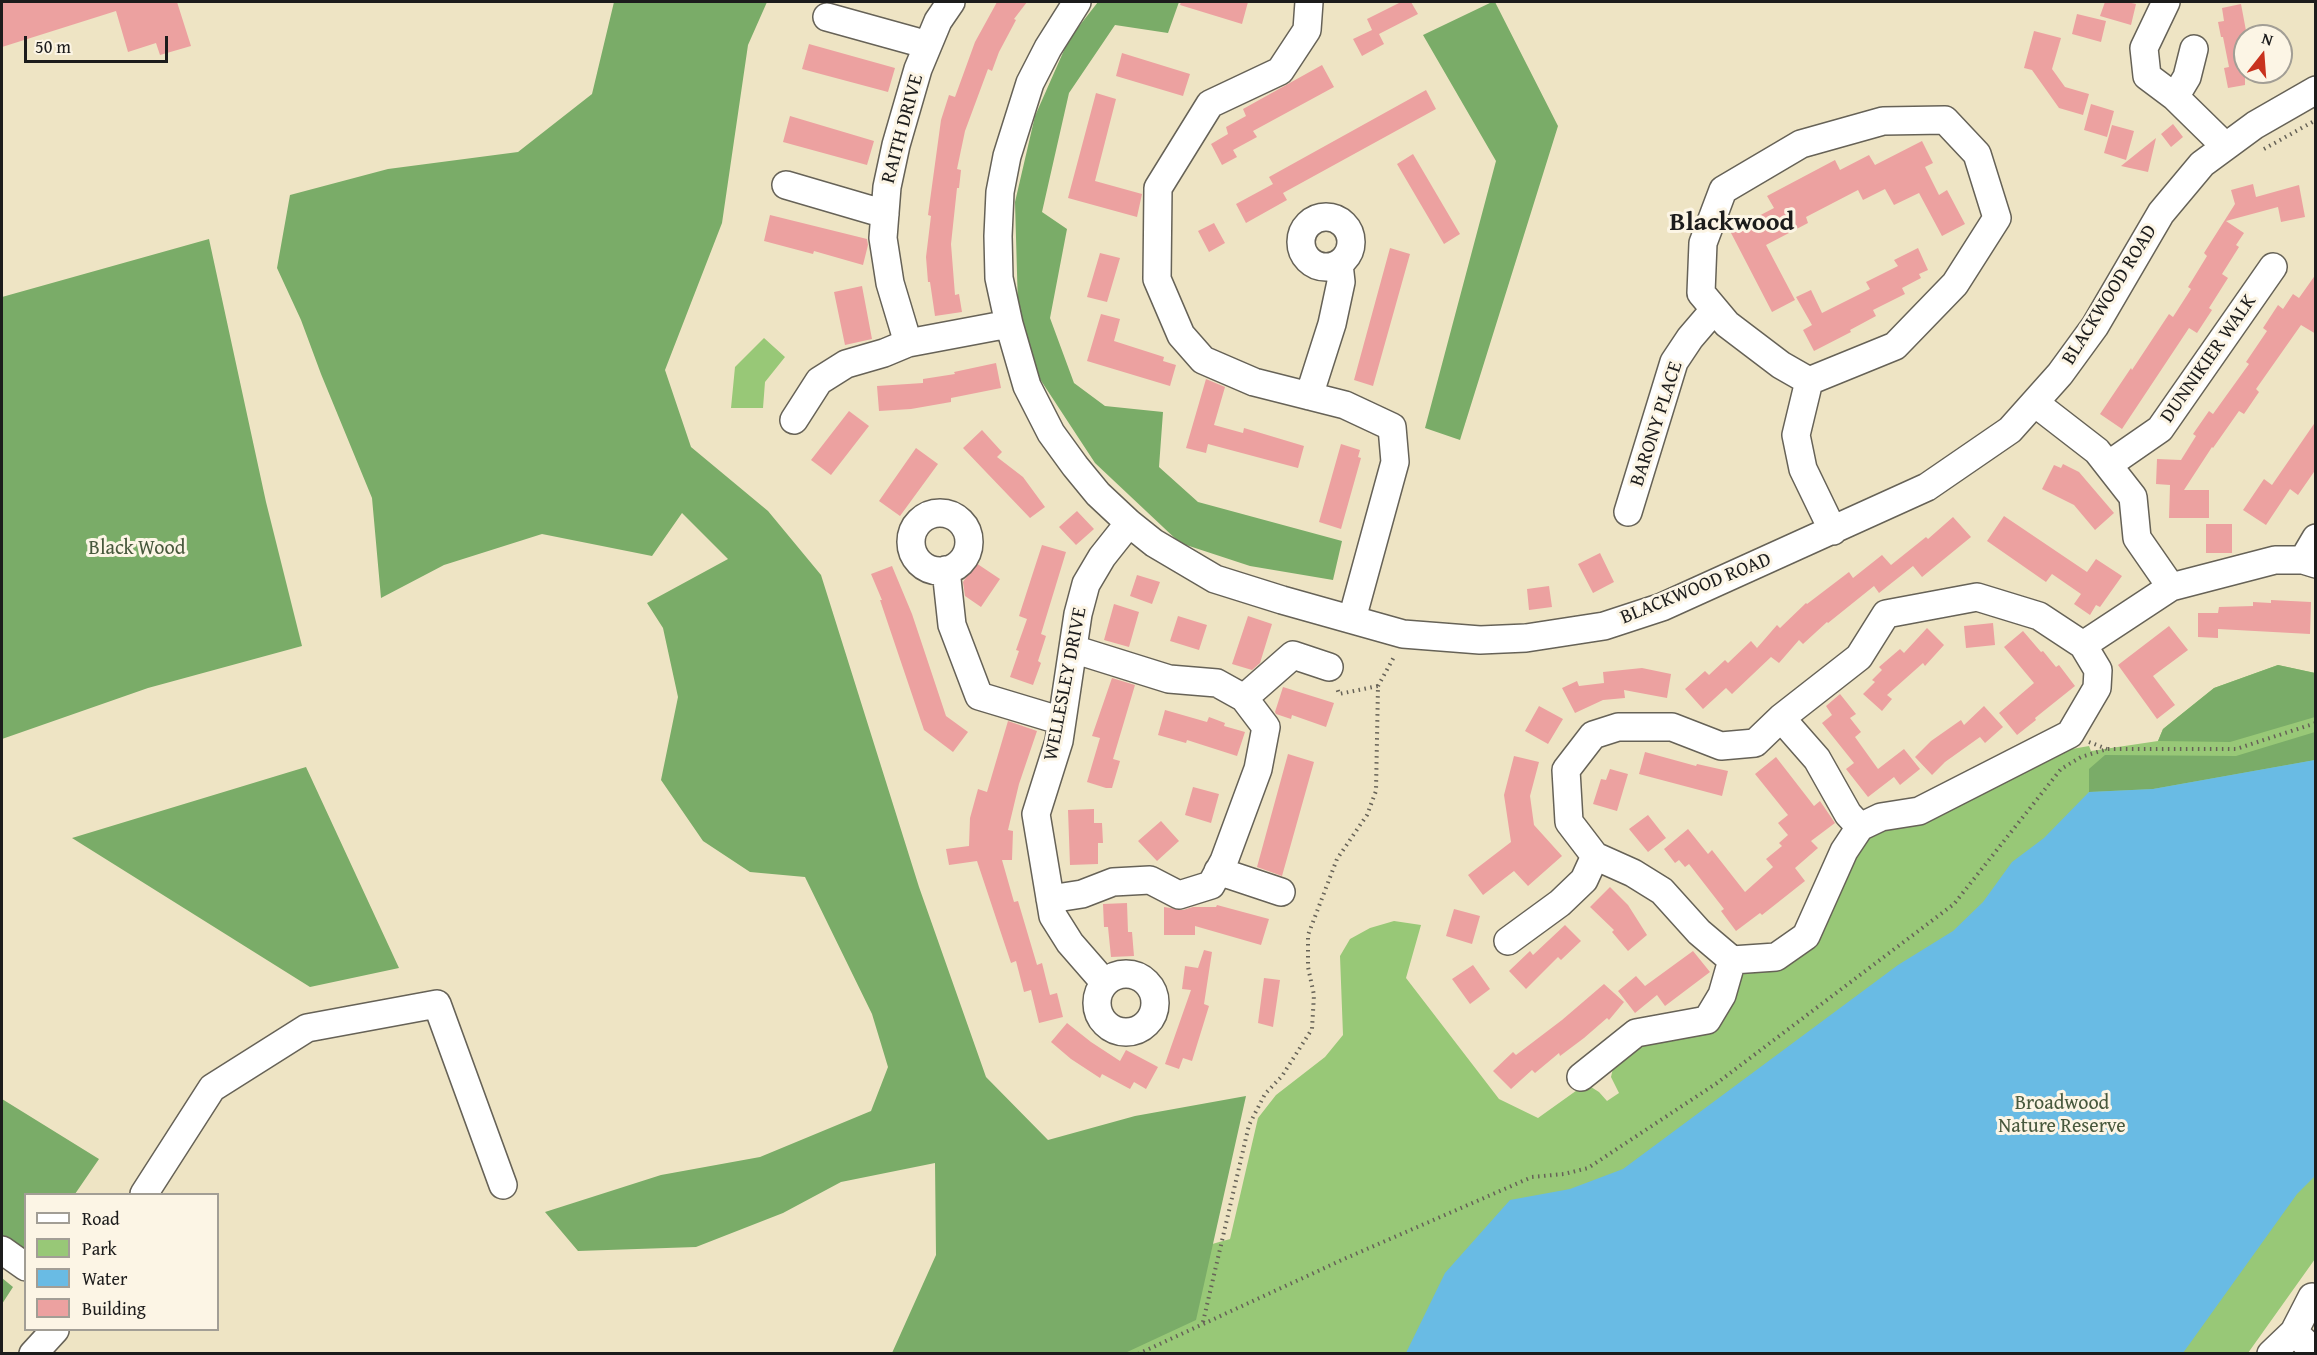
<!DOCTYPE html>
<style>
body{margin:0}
#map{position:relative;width:2317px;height:1355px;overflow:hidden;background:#eee4c4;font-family:"Gentium Book Plus",serif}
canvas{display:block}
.frame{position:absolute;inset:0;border:3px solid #1c1c1c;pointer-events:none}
.legend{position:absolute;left:24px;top:1193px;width:195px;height:138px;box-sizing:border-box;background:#fcf5e5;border:2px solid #a29e95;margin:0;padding:8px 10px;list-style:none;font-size:18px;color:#1c1c1c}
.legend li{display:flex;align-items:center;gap:12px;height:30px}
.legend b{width:30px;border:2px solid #a29e95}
.north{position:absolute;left:2233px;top:24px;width:60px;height:60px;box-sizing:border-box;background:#fcf5e5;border:2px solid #a29e95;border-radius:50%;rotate:17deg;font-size:16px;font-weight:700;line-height:24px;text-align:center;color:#1c1c1c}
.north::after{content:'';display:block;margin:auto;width:21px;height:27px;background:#c8321e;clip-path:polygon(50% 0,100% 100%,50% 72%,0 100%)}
.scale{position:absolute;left:24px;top:36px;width:144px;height:27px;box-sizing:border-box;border:3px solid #1c1c1c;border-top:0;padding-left:8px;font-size:18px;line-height:21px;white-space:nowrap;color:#1c1c1c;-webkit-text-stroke:4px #fcf5e5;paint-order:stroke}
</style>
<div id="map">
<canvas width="2317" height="1355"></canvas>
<div class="frame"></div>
<ul class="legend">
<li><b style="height:8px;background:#fff"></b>Road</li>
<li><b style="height:16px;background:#98c877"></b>Park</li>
<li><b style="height:16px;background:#69bbe4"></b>Water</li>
<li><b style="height:16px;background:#eca1a0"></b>Building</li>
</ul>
<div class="north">N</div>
<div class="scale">50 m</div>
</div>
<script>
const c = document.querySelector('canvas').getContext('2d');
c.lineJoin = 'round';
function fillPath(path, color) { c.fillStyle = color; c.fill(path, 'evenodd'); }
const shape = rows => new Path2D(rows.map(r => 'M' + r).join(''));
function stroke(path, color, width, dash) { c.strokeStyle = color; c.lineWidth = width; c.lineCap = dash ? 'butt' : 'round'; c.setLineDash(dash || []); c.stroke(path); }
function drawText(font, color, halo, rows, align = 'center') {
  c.font = font + ' "Gentium Book Plus",serif'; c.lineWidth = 6; c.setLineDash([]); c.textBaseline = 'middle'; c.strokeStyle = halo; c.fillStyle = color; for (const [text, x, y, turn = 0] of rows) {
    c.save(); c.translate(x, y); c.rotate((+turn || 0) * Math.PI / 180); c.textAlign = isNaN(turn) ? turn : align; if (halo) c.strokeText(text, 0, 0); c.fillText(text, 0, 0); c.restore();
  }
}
fillPath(shape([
 [764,338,785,357,765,382,763,408,731,408,735,367],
 [2278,665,2315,673,2315,1259,2248,1353,959,1354,974,1311,1230,1239,1258,1118,1276,1095,1325,1057,1343,1035,1340,956,1350,939,1370,928,1394,921,1421,925,1406,978,1499,1099,1538,1118,1580,1088,1591,1087,1599,1092,1607,1101,1619,1093,1611,1077,1614,1064,1644,1044,1692,1034,1743,973,1752,967,1766,966,1852,853,1878,828,1927,821,1944,814,2013,768,2072,749,2089,746,2091,751,2158,741,2163,729,2214,688]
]), '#98c877');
fillPath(shape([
 [614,2,767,2,748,45,722,223,665,370,691,447,768,511,821,575,919,887,986,1077,1048,1140,1135,1116,1246,1096,1196,1320,1125,1353,892,1353,936,1255,935,1163,841,1182,783,1213,696,1247,578,1251,545,1212,661,1175,760,1157,871,1111,888,1067,872,1014,805,877,750,872,703,841,661,780,678,697,663,628,647,603,728,559,682,513,652,556,542,534,444,565,381,598,372,498,321,374,301,320,277,268,290,195,388,169,518,152,592,94],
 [1098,2,1179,2,1168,33,1115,25,1069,93,1042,212,1067,229,1050,318,1074,383,1105,406,1163,412,1159,467,1198,502,1342,541,1333,580,1250,566,1180,543,1095,463,1036,373,1018,308,1015,202,1035,116,1069,39],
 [1492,2,1495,2,1558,126,1460,440,1425,428,1496,161,1423,35],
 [209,239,266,502,302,646,148,688,2,739,2,297],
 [2278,665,2315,673,2315,717,2230,742,2158,741,2163,729,2214,688],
 [2315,732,2315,760,2153,789,2089,792,2089,769,2105,755,2236,756],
 [306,767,399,968,310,987,72,838],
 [2,1099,99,1159,75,1194,26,1194,25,1252,2,1237],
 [2,1278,13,1287,2,1304]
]), '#7aac68');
fillPath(shape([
 [2315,760,2315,1176,2297,1194,2183,1353,1406,1353,1445,1273,1510,1200,1570,1189,1623,1169,1898,965,1953,931,1983,902,2012,862,2044,838,2089,792,2153,789]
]), '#69bbe4');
fillPath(shape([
 [2,2,177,2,191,46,160,55,156,43,128,52,116,11,2,47],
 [997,2,1027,2,1014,19,1016,20,999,52,992,71,988,69,965,131,957,169,961,170,959,188,957,188,951,244,955,295,959,294,962,312,935,316,930,282,928,282,926,257,931,216,928,215,941,120,949,95,955,97,975,42],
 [1181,2,1248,2,1242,24,1180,5],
 [1401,2,1411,2,1418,14,1379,34,1384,44,1362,56,1353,39,1372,30,1367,19],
 [2105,2,2127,2,2136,4,2131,25,2100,16],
 [2241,4,2247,36,2245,36,2245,85,2228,88,2224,68,2229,67,2223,37,2221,37,2218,22,2224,21,2222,8],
 [2077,14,2106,21,2101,42,2072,34],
 [2034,31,2061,38,2052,69,2065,87,2089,94,2083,115,2059,108,2032,70,2024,68],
 [809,44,895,68,888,92,802,69],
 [1122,53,1190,74,1183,96,1116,76],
 [1322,65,1334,87,1253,131,1257,137,1233,150,1237,157,1222,165,1211,144,1228,134,1226,127,1246,116,1243,109],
 [1426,90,1436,109,1283,193,1287,200,1246,223,1236,204,1273,184,1269,177],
 [1096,93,1116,99,1095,181,1142,194,1137,217,1068,198],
 [2091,104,2114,111,2107,137,2084,130],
 [790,116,874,141,867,165,783,142],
 [2173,124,2183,137,2171,147,2161,134],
 [2112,125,2134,131,2126,160,2104,153],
 [2156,138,2148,172,2121,166],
 [1922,141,1933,163,1925,167,1939,195,1947,190,1965,224,1942,236,1919,193,1894,205,1885,189,1863,200,1858,190,1806,217,1808,223,1766,245,1795,300,1772,312,1730,231,1774,208,1767,196,1835,160,1840,170,1869,155,1875,165],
 [1413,154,1460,234,1444,244,1397,164],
 [2253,184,2256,197,2299,185,2305,217,2281,222,2278,207,2226,221,2244,233,2236,245,2239,247,2222,274,2228,278,2209,308,2212,310,2197,333,2189,328,2122,429,2100,414,2131,368,2132,370,2169,314,2173,317,2191,289,2188,287,2207,256,2204,253,2235,204,2231,190],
 [770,215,867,239,868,245,863,265,814,251,813,254,764,241],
 [1214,223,1225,243,1209,252,1198,231],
 [1390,248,1410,254,1373,386,1354,380],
 [1918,248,1928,270,1919,274,1921,278,1902,288,1905,294,1873,310,1876,316,1850,330,1851,332,1814,351,1803,330,1812,325,1796,297,1811,290,1822,313,1870,289,1866,282,1898,266,1894,260],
 [1100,253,1120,258,1107,302,1087,297],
 [2316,274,2316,334,2301,325,2256,389,2259,392,2244,414,2239,411,2213,448,2212,447,2184,490,2209,490,2209,518,2169,518,2170,485,2156,484,2157,459,2181,460,2196,436,2193,434,2209,411,2213,414,2249,364,2246,362,2267,331,2263,328,2278,305,2283,309,2293,294,2299,298],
 [862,286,872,339,845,345,834,292],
 [1101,314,1120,319,1114,341,1164,357,1163,361,1176,365,1170,386,1087,361],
 [996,363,1001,388,951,398,951,402,911,409,879,411,877,386,923,383,923,379,955,374,954,372],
 [1206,379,1225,387,1214,425,1243,433,1244,428,1304,446,1298,468,1208,444,1206,453,1186,448],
 [849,411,869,426,831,475,811,460],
 [2316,421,2316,469,2298,495,2290,489,2266,525,2243,510,2264,479,2272,485],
 [982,430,1002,452,997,457,1023,477,1045,507,1030,518,963,448],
 [1341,444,1360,450,1358,457,1361,458,1341,529,1319,522],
 [916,448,938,464,900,516,879,501],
 [2063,464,2079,472,2114,513,2095,530,2074,505,2042,489,2054,465,2061,468],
 [1077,511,1094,529,1076,545,1059,527],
 [2004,516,2087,572,2096,559,2122,576,2100,607,2096,605,2090,615,2074,604,2081,594,2052,574,2046,582,1987,541],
 [1953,517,1971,537,1922,577,1913,566,1879,593,1874,586,1828,623,1827,622,1803,644,1799,640,1779,663,1771,657,1732,694,1726,688,1703,709,1685,689,1705,671,1709,675,1725,660,1728,663,1751,641,1757,648,1777,625,1780,628,1806,603,1807,604,1849,572,1853,578,1882,555,1891,565,1926,537,1928,539],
 [2206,524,2232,524,2232,553,2206,553],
 [1042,545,1066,552,1041,634,1046,636,1038,661,1041,663,1033,685,1010,677,1019,651,1016,650,1027,619,1019,616],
 [1600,553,1614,582,1593,593,1578,564],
 [976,563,1000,579,981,607,965,596,963,582],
 [892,566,912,614,946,716,968,732,953,752,924,730,880,600,882,600,871,574],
 [1137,575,1160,582,1152,604,1130,596],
 [1549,586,1552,607,1529,610,1527,589],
 [2271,600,2311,602,2310,634,2218,629,2218,638,2198,637,2198,613,2218,613,2219,607,2253,606,2253,602,2271,603],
 [1114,604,1139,612,1129,647,1104,640],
 [1178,616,1207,625,1199,650,1170,641],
 [1248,616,1272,624,1260,663,1252,670,1232,664],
 [1993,623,1995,645,1966,648,1964,626],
 [2169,626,2188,650,2153,676,2175,705,2157,719,2118,665],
 [1927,628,1944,645,1925,666,1923,663,1887,695,1892,699,1882,711,1863,694,1875,682,1872,680,1882,670,1879,667,1900,649,1904,653],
 [2023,631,2041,652,2043,651,2056,667,2059,665,2075,686,2035,718,2036,720,2017,735,1999,713,2034,683,2004,647],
 [1642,668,1671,674,1667,698,1624,690,1625,698,1603,700,1575,713,1562,688,1577,681,1579,686,1604,683,1603,672],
 [1112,678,1135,685,1113,759,1120,761,1112,788,1106,788,1087,782,1100,738,1092,736],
 [1283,687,1334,703,1326,727,1292,715,1291,719,1276,714,1275,712],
 [1840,694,1856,714,1850,718,1861,732,1855,737,1878,769,1904,749,1920,769,1900,785,1894,777,1868,797,1846,769,1854,763,1822,723,1832,715,1826,706],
 [1539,706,1563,719,1548,744,1525,731],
 [1984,706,2003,727,1985,743,1980,737,1945,762,1932,775,1915,757,1931,741,1961,720,1964,725],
 [1165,710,1207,722,1209,717,1225,723,1224,726,1245,732,1237,756,1187,740,1186,743,1158,735],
 [1008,721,1037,731,1019,784,1008,830,1013,831,1012,860,1002,860,1014,902,1018,901,1037,965,1042,963,1050,995,1057,993,1063,1017,1039,1023,1031,990,1024,992,1016,961,1011,963,977,861,949,865,946,849,969,846,970,818,978,789,987,792],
 [1645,752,1696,766,1697,764,1728,771,1722,796,1639,774],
 [1288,754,1314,762,1282,876,1257,867],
 [1514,756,1539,762,1530,796,1534,825,1562,856,1528,886,1514,871,1483,895,1468,875,1511,842,1504,795],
 [1776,757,1814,806,1820,801,1835,823,1811,841,1818,848,1795,868,1805,881,1762,915,1760,913,1736,931,1721,911,1724,909,1689,864,1685,867,1679,860,1675,863,1664,849,1688,829,1708,854,1712,850,1745,892,1773,867,1766,859,1782,846,1779,843,1788,835,1778,823,1788,815,1755,774],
 [1610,769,1628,774,1617,811,1593,804,1601,779,1606,780],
 [1193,787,1219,794,1211,823,1185,815],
 [1094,809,1094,823,1102,823,1103,843,1098,843,1098,864,1070,865,1068,810],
 [1648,815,1666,838,1648,852,1629,829],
 [1161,821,1179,841,1157,861,1138,841],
 [1610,887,1628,905,1647,935,1628,951,1612,932,1614,930,1590,907],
 [1127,903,1128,932,1132,932,1134,956,1111,957,1108,927,1104,927,1103,904],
 [1217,905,1269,919,1261,945,1195,926,1195,935,1164,935,1164,907,1183,910,1193,907,1216,907],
 [1454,909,1480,916,1472,944,1446,936],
 [1565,925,1581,941,1561,960,1558,957,1526,989,1509,971,1530,951,1533,955],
 [1204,950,1212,952,1204,1004,1209,1006,1192,1061,1183,1058,1179,1069,1165,1064,1191,990,1182,989,1185,966,1198,968],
 [1693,951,1710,972,1665,1006,1657,995,1635,1013,1618,991,1636,976,1645,986],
 [1473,965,1490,989,1470,1004,1452,979],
 [1264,978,1280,980,1273,1027,1258,1023],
 [1604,984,1624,1002,1609,1020,1607,1018,1584,1038,1560,1056,1559,1053,1535,1073,1532,1070,1511,1089,1493,1071,1513,1052,1516,1055,1562,1020],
 [1067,1023,1091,1042,1120,1061,1126,1050,1158,1067,1146,1089,1134,1082,1130,1089,1102,1074,1100,1078,1071,1059,1051,1042]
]), '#eca1a0');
const minor = shape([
 [1077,2,1048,48,1030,83,1007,156,1000,192,998,236,999,278,1009,324,1027,386,1051,433,1075,466,1098,494,1129,523,1154,543,1215,579,1282,600,1403,634,1480,640,1526,638,1604,626,1662,607,1927,487,2010,430,2060,374,2095,326,2161,213,2202,164,2255,125,2316,90],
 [1309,2,1307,30,1280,71,1210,104,1158,188,1157,279,1181,335,1203,360,1254,382,1345,405,1392,427,1395,462,1352,619],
 [2166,2,2144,48,2147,76,2175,97,2225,146],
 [827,17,928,45],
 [2175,97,2187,77,2194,49],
 [786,185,885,214],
 '1301 242a25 25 0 1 1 50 0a25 25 0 1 1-50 0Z',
 [908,343,890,283,883,238,887,187,896,145,918,69,938,21,951,2],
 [1809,381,1781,365,1727,324,1701,293,1703,243,1723,190,1801,144,1883,121,1945,120,1977,154,1997,218,1955,284,1895,346,1809,381,1796,435,1803,469,1833,531],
 [1309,396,1332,324,1341,282,1339,264],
 [2035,403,2097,451,2133,497,2137,538,2171,587,2275,560,2303,560,2316,564],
 [794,420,819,381,846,364,884,353,908,343,1009,324],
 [2108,465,2160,429,2273,267],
 [1628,512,1674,362,1690,338,1714,310],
 '911 542a29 29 0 1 1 58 0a29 29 0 1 1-58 0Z',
 [2303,560,2316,538],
 [946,570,952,625,979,696,1062,721],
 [2083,645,2171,587],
 [1244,698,1293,655,1329,667],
 [1781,718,1817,759,1848,814,1860,827,1844,851,1806,936,1776,957,1732,960,1699,932,1662,891,1633,873,1595,856,1569,822,1566,770,1593,735,1618,727,1672,727,1721,746,1755,743,1781,718,1859,657,1886,614,1977,597,2039,616,2083,645,2098,670,2097,688,2070,734,1919,811,1881,817,1860,827],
 [1218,871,1281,892],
 [1050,899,1082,894,1113,882,1150,880,1179,895,1211,885,1224,861,1258,769,1266,727,1244,698,1217,683,1169,679,1073,649],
 [1508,941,1560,903,1584,880,1595,856],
 '1097 1003a29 29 0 1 1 58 0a29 29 0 1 1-58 0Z',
 [1104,982,1070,943,1053,916,1036,814,1059,741,1078,614,1086,584,1102,557,1129,523],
 [1581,1077,1636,1033,1707,1020,1722,995,1732,960],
 [144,1194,212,1088,307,1028,437,1004,503,1185],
 [2,1250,26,1267],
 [2294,1332,2316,1353],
 [33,1354,55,1330],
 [2271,1354,2294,1332,2312,1297]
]);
stroke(minor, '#666257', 30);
stroke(shape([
 [2264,149,2316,120],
 [1378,686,1395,655],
 [2089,742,2107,749],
 [1203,1322,1249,1125,1265,1094,1282,1076,1312,1029,1314,995,1308,967,1308,935,1337,859,1367,815,1376,791,1378,686,1339,694,1337,688],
 [1138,1354,1344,1259,1532,1177,1564,1174,1588,1168,1717,1083,1954,904,2061,769,2081,757,2107,749,2236,749,2316,723]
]), '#666257', 4, [1.5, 4.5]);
stroke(minor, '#fff', 27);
drawText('20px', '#1c1c1c', '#fcf5e5', [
 ["RAITH DRIVE",903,129,-75],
 ["BLACKWOOD ROAD",2110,295,-58],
 ["DUNNIKIER WALK",2209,359,-55],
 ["BARONY PLACE",1657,424,-72],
 ["BLACKWOOD ROAD",1696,589,-22],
 ["WELLESLEY DRIVE",1066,684,-79]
]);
drawText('20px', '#47583c', '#fcf5e5', [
 ["Black Wood",137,549],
 ["Broadwood",2062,1104],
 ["Nature Reserve",2062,1127]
]);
drawText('bold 26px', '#1c1c1c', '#fcf5e5', [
 ["Blackwood",1732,223]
]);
</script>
